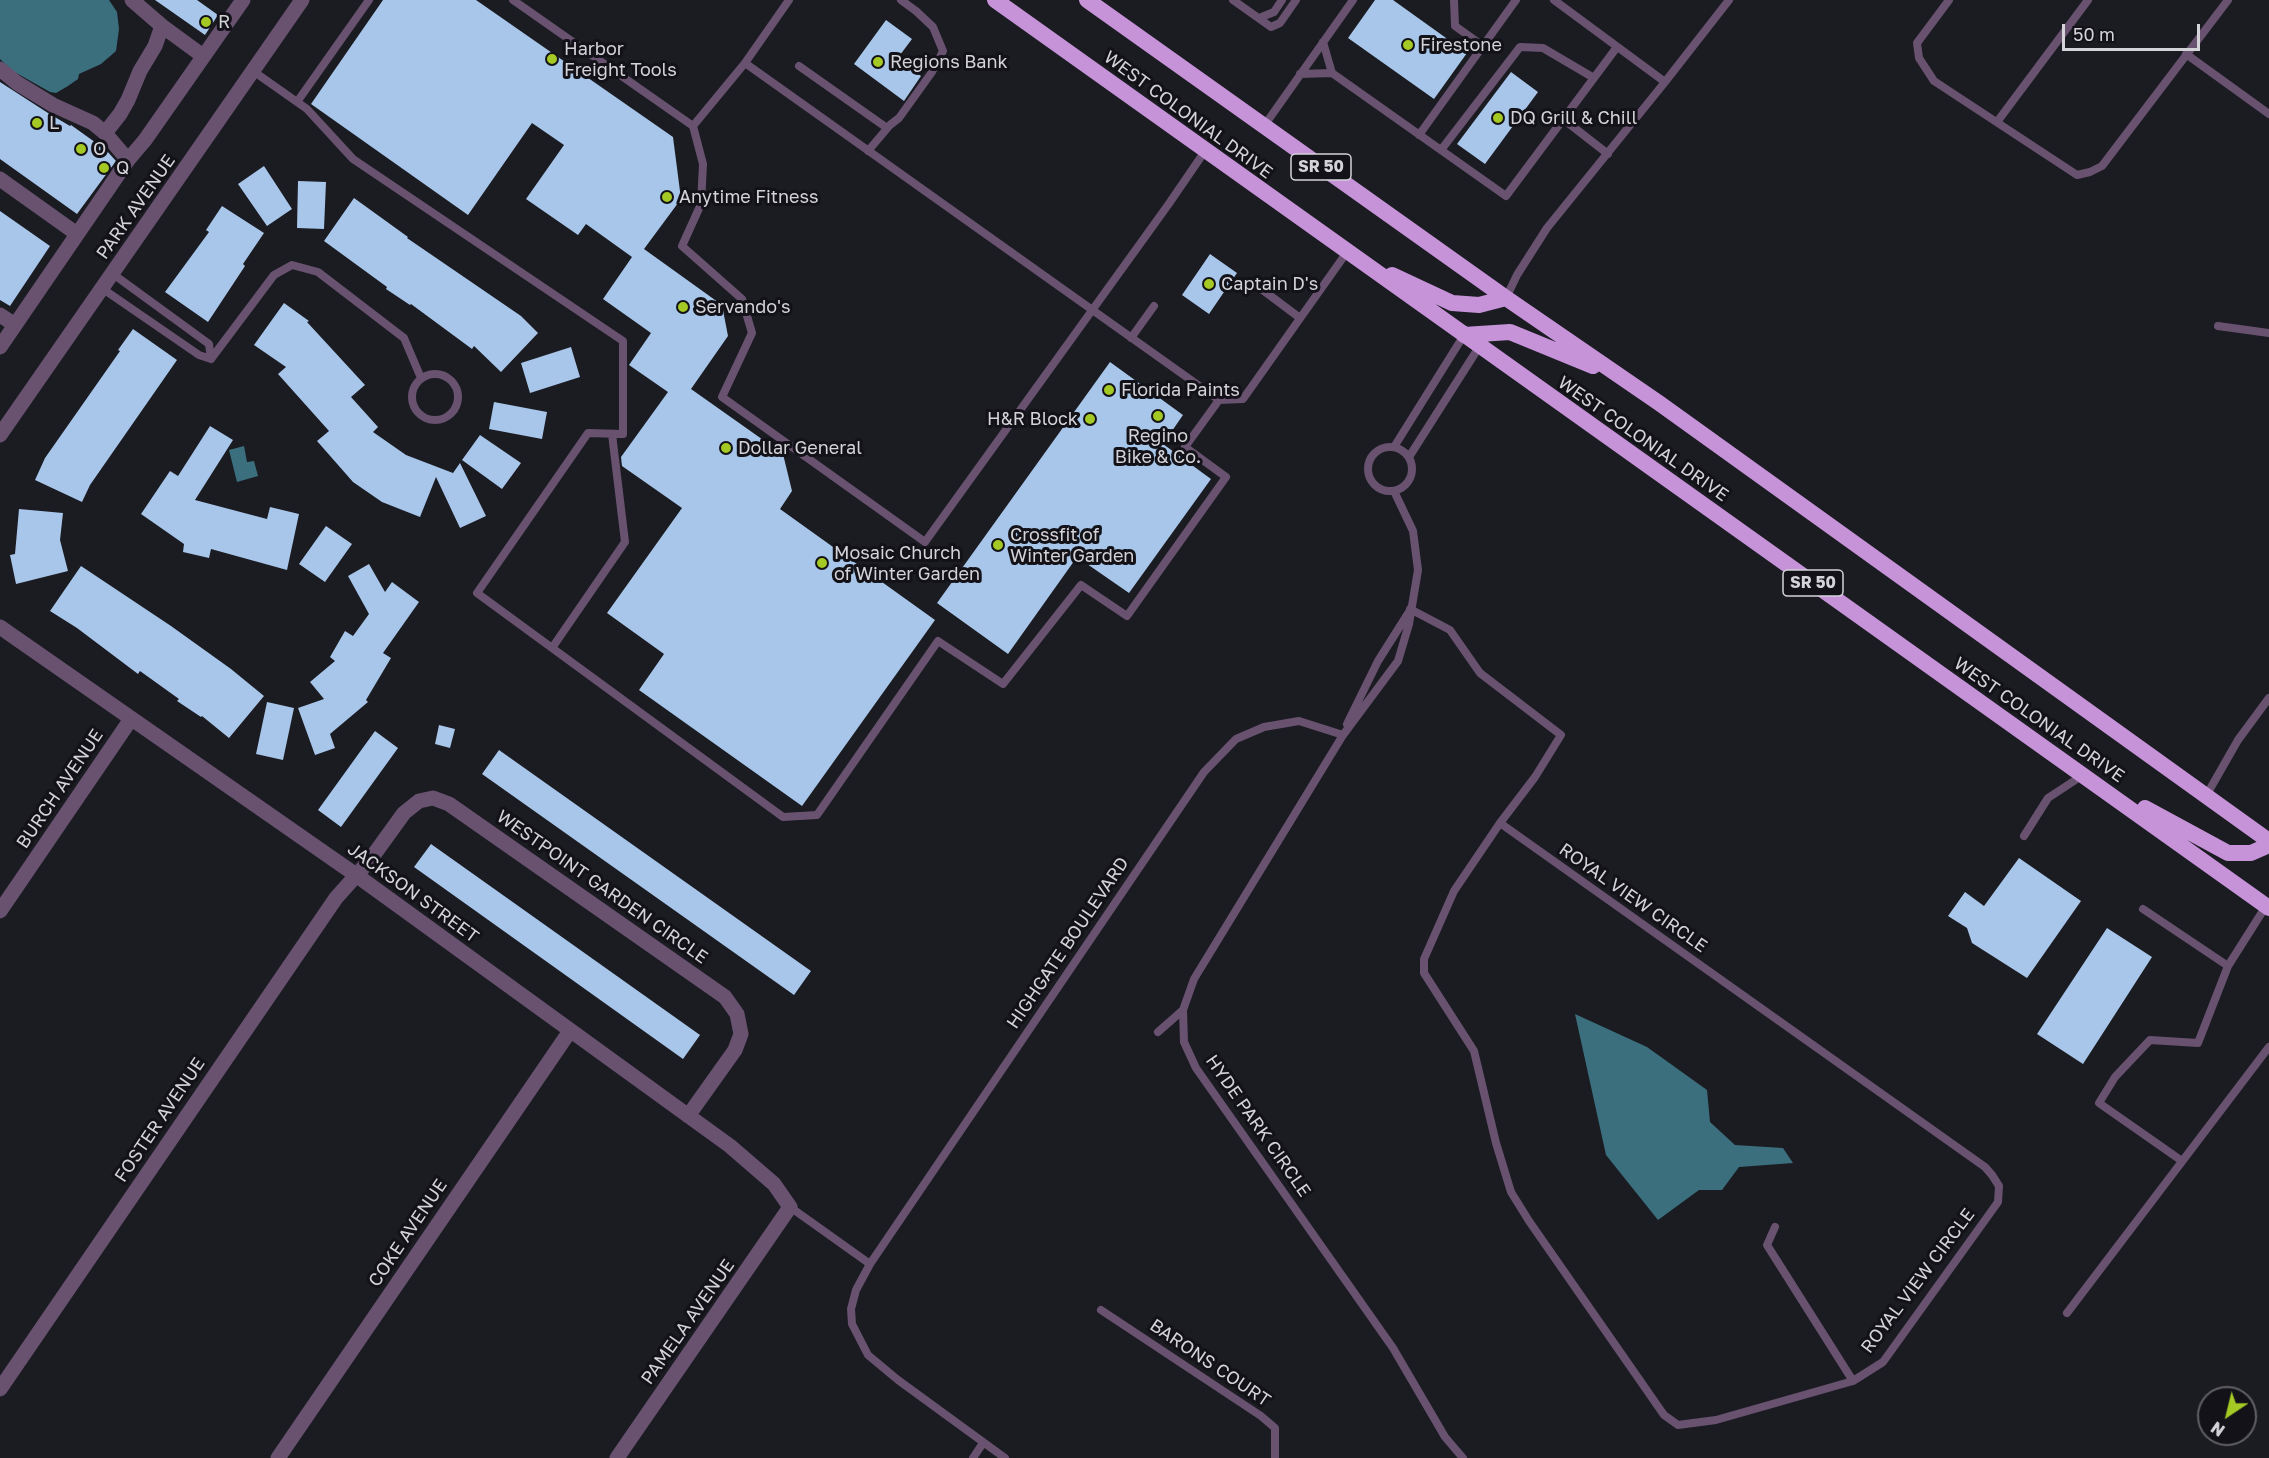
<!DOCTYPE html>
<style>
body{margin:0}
#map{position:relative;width:2269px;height:1458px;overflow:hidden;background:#1b1b22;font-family:"Golos Text",sans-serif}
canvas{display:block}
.north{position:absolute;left:2197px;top:1386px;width:60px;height:60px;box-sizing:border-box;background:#121218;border:2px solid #5f5f65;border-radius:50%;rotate:215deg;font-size:16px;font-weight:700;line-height:24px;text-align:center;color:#d3d3d8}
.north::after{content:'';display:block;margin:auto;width:21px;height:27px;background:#a4c824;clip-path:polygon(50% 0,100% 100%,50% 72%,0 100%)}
.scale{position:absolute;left:2062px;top:24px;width:138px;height:27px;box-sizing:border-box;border:3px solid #d3d3d8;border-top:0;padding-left:8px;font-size:18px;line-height:21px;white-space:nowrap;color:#d3d3d8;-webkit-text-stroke:4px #121218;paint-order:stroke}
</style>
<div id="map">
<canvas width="2269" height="1458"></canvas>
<div class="north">N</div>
<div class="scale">50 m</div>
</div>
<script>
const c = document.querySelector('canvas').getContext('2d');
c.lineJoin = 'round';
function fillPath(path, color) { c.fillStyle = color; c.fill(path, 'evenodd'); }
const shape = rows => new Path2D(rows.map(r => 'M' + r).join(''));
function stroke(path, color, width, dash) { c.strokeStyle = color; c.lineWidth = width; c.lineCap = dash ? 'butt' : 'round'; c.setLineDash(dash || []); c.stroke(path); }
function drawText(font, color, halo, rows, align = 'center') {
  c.font = font + ' "Golos Text",sans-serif'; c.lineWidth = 6; c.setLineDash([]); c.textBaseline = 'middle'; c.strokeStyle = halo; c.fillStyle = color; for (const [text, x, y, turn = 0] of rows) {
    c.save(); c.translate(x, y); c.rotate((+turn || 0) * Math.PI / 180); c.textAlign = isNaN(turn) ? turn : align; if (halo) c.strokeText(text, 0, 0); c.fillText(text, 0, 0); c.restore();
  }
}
fillPath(shape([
 [0,0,109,0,117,12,119,29,116,51,101,64,79,74,78,79,68,86,56,93,50,92,11,70,0,59],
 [244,446,247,462,254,461,258,476,237,482,229,450],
 [1575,1014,1647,1047,1707,1090,1710,1122,1735,1145,1783,1148,1793,1163,1739,1167,1722,1190,1699,1190,1658,1220,1606,1155]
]), '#3b6f7e');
fillPath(shape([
 [155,0,197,0,218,15,205,35],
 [383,0,476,0,673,137,681,199,644,249,722,305,728,336,691,389,783,454,792,491,780,509,935,620,802,806,639,690,664,654,607,613,682,508,622,466,621,457,668,392,629,365,651,333,603,299,632,257,586,224,578,235,526,199,564,145,532,123,468,215,311,104],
 [1375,0,1393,0,1467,53,1434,99,1348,38],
 [886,20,912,39,897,59,921,76,904,101,854,64],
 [1511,72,1538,92,1485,164,1457,144],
 [0,82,48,113,70,126,71,125,106,150,116,161,77,214,0,159],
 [264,166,292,209,267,226,238,184],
 [298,181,326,182,324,229,297,228],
 [354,198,408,237,407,238,521,316,538,333,501,372,474,346,472,349,411,304,410,305,386,289,387,287,324,241],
 [222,206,264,233,243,264,245,266,208,322,165,292,209,232,206,230],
 [0,211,50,246,10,306,0,300],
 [1210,254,1237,273,1209,314,1182,295],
 [284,303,309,321,307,322,365,385,351,397,378,427,373,432,406,455,453,473,460,463,486,516,460,528,436,477,420,517,382,502,353,482,317,441,329,431,278,374,286,367,254,345],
 [133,329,177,360,90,485,82,502,35,480,45,458,120,351,118,350],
 [571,347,580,377,530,393,521,363],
 [1110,362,1183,415,1163,444,1211,479,1129,593,1077,557,1008,654,937,603],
 [494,402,547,412,542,439,489,429],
 [210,426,233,440,195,500,267,519,270,507,299,514,287,570,211,549,209,558,183,552,184,544,141,514,170,471,178,476],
 [480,435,521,463,502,489,462,460],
 [19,509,63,513,60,540,68,571,16,584,10,555,15,554],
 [326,526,352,544,325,582,299,564],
 [369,564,385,592,392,582,419,602,383,653,391,658,366,700,368,702,330,734,335,748,315,755,298,708,324,699,310,682,335,661,330,657,345,631,353,636,369,614,348,576],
 [81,566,171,626,231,669,264,696,229,738,202,716,201,717,177,701,179,699,140,671,138,674,77,628,50,611],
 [267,702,294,708,283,760,256,754],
 [439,725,455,729,450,748,435,744],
 [375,731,398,748,341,827,318,810],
 [499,750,811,971,794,995,482,774],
 [431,844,700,1035,683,1059,414,867],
 [2019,858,2081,901,2027,978,1972,943,1967,928,1948,916,1965,892,1984,906],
 [2107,928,2152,957,2083,1064,2037,1034]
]), '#a7c6e9');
stroke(shape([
 [513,0,693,126,703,164,701,204,682,246,742,299,752,333,722,397,925,542,1168,205,1205,151],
 [1233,0,1271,27,1280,23,1296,0],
 [1454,0,1455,26,1483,46],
 [1949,0,1917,43,1919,58,1934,81,2077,175,2090,172,2102,166,2228,0],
 [1259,18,1274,12,1282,0],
 [2186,54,2269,114],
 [745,63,1219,400,1243,399,1347,252],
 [799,66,887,128],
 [253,71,307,109,353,159,623,341,623,434,588,433,477,593,783,817,817,815,938,641,1003,684,1081,585,1127,616,1226,477,1185,447,1219,400],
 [1332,73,1506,196,1617,47],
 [1300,74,1332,73,1323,42],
 [1665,82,1729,0],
 [297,102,369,0],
 [1563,119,1608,154],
 [1997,122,2088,0],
 [693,126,745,63,789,0],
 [1264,126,1353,0],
 [1419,135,1516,0],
 [1441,150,1520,47,1543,48,1594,78],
 [868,151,890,125,899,118,932,72,943,51,933,27,916,11,901,0],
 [113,274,209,344,211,359],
 [1256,285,1300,318],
 [103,289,199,355,211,359],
 [1506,298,1517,275,1547,228,1665,82,1554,0],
 [2218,326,2269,333],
 [1131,338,1154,306],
 [211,359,274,275,292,265,318,272,404,338,421,378],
 '412 397a23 23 0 1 1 46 0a23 23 0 1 1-46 0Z',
 [1394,447,1464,335],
 '1368 469a22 22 0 1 1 44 0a22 22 0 1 1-44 0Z',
 [1409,457,1479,347],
 [1394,491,1413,531,1418,570,1409,624,1398,661,1343,735,1194,979,1183,1010,1184,1042,1196,1068,1393,1348,1445,1437,1463,1458],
 [1410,609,1450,630,1480,673,1561,735,1535,777,1500,823,1454,891,1424,959,1424,973,1474,1051,1496,1143,1511,1192,1529,1221,1664,1415,1678,1425,1716,1420,1853,1381,1883,1362,1998,1202,1999,1186,1992,1175,1985,1167,1500,823],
 [552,648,625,542,612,434],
 [1347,724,1378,661,1409,612],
 [2206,796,2238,740,2269,698],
 [2024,836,2048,798,2083,775],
 [2143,909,2228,966],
 [1158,1032,1183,1010],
 [2182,1161,2099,1103,2115,1077,2150,1040,2198,1043,2228,966,2266,906],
 [790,1207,870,1264],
 [1775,1227,1767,1245,1853,1381],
 [1101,1310,1261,1416,1275,1428,1275,1458],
 [2067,1313,2269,1047],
 [973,1458,983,1443],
 [1005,1458,898,1380,868,1355,852,1324,851,1309,856,1290,870,1264,1204,772,1236,739,1264,727,1299,721,1343,735]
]), '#685270', 8);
stroke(shape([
 [132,0,162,26,203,56],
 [0,69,17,83,53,105,93,123,105,133,128,160,0,347],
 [105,133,120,114,128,100,140,71,155,46,162,26],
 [128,160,145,140,243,0],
 [0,179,77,234],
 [0,315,15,325],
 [0,627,356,875,730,1146,774,1184,790,1207,617,1458],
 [0,911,131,719],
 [0,1389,336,898,370,860,404,813,419,801,433,798,449,804,725,997,737,1014,741,1034,735,1050,688,1116],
 [278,1458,570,1031]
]), '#685270', 15);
stroke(shape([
 [0,435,302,0]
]), '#685270', 15);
stroke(shape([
 [995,0,2269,908],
 [1087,0,1506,298,1659,403,2269,841],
 [1392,275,1452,303,1479,305,1506,298],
 [1464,335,1510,332,1593,366],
 [2145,808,2228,853,2251,853,2269,845]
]), '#c693d8', 16);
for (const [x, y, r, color] of [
 [206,22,6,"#a4c824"],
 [1408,45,6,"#a4c824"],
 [552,59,6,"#a4c824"],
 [878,62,6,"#a4c824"],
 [1498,118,6,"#a4c824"],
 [37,123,6,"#a4c824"],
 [81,149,6,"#a4c824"],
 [104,168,6,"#a4c824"],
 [667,197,6,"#a4c824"],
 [1209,284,6,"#a4c824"],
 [683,307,6,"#a4c824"],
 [1109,390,6,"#a4c824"],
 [1158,416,6,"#a4c824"],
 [1090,419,6,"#a4c824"],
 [726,448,6,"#a4c824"],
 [998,545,6,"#a4c824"],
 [822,563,6,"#a4c824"]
]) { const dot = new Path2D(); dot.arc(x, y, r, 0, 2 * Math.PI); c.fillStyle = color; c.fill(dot); stroke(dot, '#121218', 2); }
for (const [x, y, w] of [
 [1321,167,60],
 [1813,583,60]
]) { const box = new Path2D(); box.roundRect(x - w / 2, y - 13, w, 26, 4.5); c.fillStyle = '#121218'; c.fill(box); stroke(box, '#d3d3d8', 1.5); }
drawText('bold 16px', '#d3d3d8', null, [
 ["SR 50",1321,167],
 ["SR 50",1813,583]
]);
drawText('18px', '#d3d3d8', '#121218', [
 ["R",218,22],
 ["Firestone",1420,45],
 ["Harbor",564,49],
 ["Freight Tools",564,70],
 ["Regions Bank",890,62],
 ["DQ Grill & Chill",1510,118],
 ["L",49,123],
 ["O",93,149],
 ["Q",116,168],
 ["Anytime Fitness",679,197],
 ["Captain D's",1221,284],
 ["Servando's",695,307],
 ["Florida Paints",1121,390],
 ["H&R Block",1078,419,"right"],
 ["Regino",1158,436,"center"],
 ["Bike & Co.",1158,457,"center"],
 ["Dollar General",738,448],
 ["Crossfit of",1010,535],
 ["Winter Garden",1010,556],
 ["Mosaic Church",834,553],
 ["of Winter Garden",834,574]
], 'left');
drawText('18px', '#d3d3d8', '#121218', [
 ["WEST COLONIAL DRIVE",1188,115,36],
 ["PARK AVENUE",136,207,-55],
 ["WEST COLONIAL DRIVE",1643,439,35],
 ["WEST COLONIAL DRIVE",2039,720,35],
 ["BURCH AVENUE",60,789,-56],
 ["WESTPOINT GARDEN CIRCLE",602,887,35],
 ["JACKSON STREET",413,893,36],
 ["ROYAL VIEW CIRCLE",1633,898,35],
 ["HIGHGATE BOULEVARD",1068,943,-56],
 ["FOSTER AVENUE",160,1120,-56],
 ["HYDE PARK CIRCLE",1258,1126,55],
 ["COKE AVENUE",408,1233,-56],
 ["ROYAL VIEW CIRCLE",1918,1281,-53],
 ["PAMELA AVENUE",688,1322,-55],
 ["BARONS COURT",1210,1363,34]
]);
</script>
